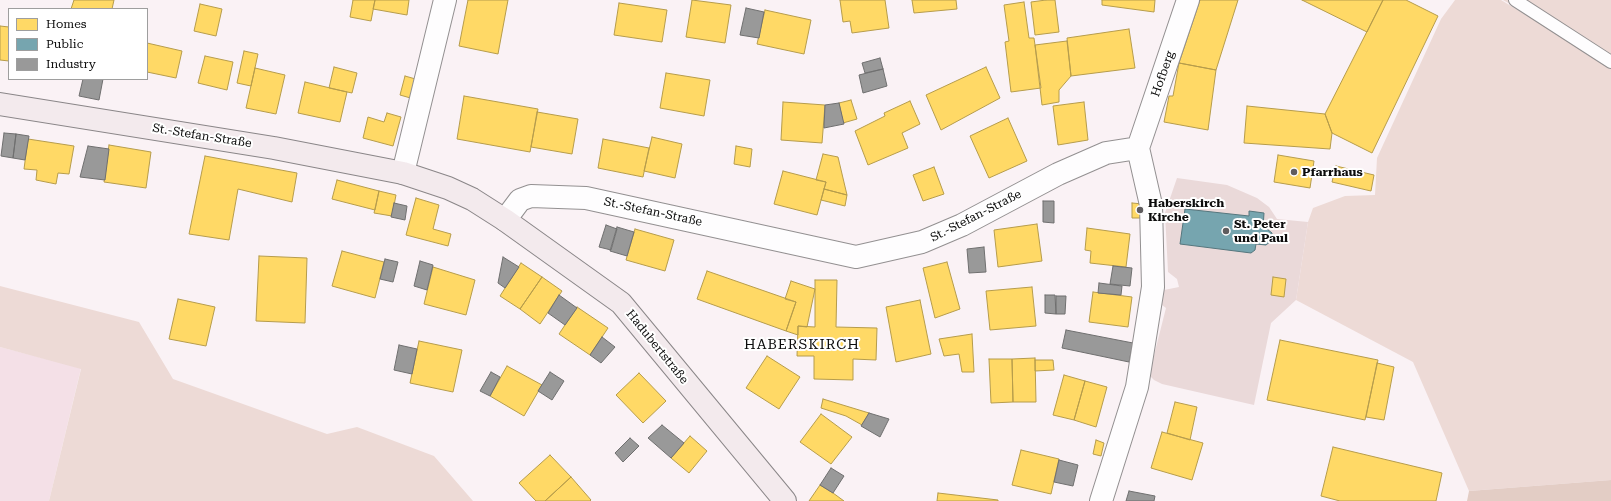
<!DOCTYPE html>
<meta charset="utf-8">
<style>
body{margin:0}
#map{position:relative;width:1611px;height:501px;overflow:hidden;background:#faf2f5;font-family:"Roboto Serif",serif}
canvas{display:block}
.legend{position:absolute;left:8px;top:8px;width:140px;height:72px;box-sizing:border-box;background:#fff;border:1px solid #9e9e9e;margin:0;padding:5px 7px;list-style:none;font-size:12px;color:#0c0c0c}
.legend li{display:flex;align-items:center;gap:8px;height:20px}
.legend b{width:20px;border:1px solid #9e9e9e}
</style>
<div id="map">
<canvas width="1611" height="501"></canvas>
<ul class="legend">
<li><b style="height:11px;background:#ffd966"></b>Homes</li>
<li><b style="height:11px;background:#76a5af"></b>Public</li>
<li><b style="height:11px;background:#999"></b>Industry</li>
</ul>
</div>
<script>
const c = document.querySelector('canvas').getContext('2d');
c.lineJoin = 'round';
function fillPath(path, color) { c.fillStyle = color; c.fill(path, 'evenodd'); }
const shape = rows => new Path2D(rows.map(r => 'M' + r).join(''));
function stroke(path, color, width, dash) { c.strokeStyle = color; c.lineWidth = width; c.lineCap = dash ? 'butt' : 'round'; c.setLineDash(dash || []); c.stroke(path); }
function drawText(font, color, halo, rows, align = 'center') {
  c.font = font + ' "Roboto Serif",serif'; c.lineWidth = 4; c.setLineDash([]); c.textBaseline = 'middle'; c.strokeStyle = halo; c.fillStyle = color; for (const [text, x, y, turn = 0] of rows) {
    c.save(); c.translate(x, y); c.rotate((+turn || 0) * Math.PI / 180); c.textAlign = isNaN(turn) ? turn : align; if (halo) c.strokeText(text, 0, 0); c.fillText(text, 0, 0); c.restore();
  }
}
fillPath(shape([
 [0,347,81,368,49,501,0,501]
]), '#f4e0e7');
fillPath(shape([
 [1455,0,1501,0,1611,66,1611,480,1469,491,1413,362,1296,300,1308,222,1313,208,1345,196,1375,195,1377,158,1441,19],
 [1503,0,1611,0,1611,61,1586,46],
 [0,286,139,322,173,379,327,434,357,427,434,456,473,501,49,501,81,369,0,347]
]), '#eddad6');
fillPath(shape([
 [1611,480,1611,501,1467,501,1469,491]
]), '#e3cdc5');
fillPath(shape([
 [1177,178,1227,185,1257,198,1269,207,1277,219,1308,222,1296,300,1271,323,1254,405,1162,384,1154,380,1150,376,1150,371,1166,308,1162,305,1164,290,1179,287,1177,279,1168,272,1165,213]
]), '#ead9d9');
const homes = shape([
 [74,0,114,0,112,9,71,9,74,0],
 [353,0,375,0,371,21,350,17,353,0],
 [375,0,409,0,407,15,373,9,375,0],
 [468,0,508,0,498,54,459,46,468,0],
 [692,0,731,5,725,43,686,37,692,0],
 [840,0,885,0,889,28,852,33,850,21,843,22,840,0],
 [912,0,956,0,957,9,914,13,912,0],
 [1046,0,1055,0,1059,32,1035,35,1031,2,1046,0],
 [1102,0,1155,0,1154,12,1102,5,1102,0],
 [1200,0,1238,0,1216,70,1179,63,1200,0],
 [1302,0,1383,0,1367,32,1302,0],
 [1383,0,1406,0,1438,16,1372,153,1332,133,1325,114,1383,0],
 [1024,2,1029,38,1034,38,1041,88,1011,92,1005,42,1009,41,1004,5,1024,2],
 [619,3,667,10,662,42,614,35,619,3],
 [200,4,222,9,216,36,194,31,200,4],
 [765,10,811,20,804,54,757,44,765,10],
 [0,26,9,27,9,61,0,60,0,26],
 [1129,29,1135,68,1071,76,1067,38,1129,29],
 [1067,41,1071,76,1059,90,1059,102,1042,105,1035,45,1067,41],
 [147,43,182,51,176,78,147,72,147,43],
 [244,51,258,54,251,86,237,83,244,51],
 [205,56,233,62,227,90,198,83,205,56],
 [1179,63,1216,70,1208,130,1164,122,1169,96,1173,96,1179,63],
 [334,67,357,73,352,93,329,88,334,67],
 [986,67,1000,98,941,130,926,95,986,67],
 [255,68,285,75,276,114,246,108,255,68],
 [666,73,710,80,704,116,660,108,666,73],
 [405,76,419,80,414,99,400,95,405,76],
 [305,82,347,92,340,122,298,113,305,82],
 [464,96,538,109,530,152,457,139,464,96],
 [851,100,857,119,843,123,839,103,851,100],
 [910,101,920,124,902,133,908,148,868,165,855,131,885,116,884,113,910,101],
 [783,102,825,105,822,143,781,140,783,102],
 [1084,102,1088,140,1058,145,1053,106,1084,102],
 [1247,106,1325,114,1332,133,1330,149,1244,143,1247,106],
 [537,112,578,119,572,154,531,147,537,112],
 [387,113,401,117,393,146,363,138,368,117,384,122,387,113],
 [1008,118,1027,161,989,178,970,136,1008,118],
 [652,137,682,144,675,178,644,171,652,137],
 [28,139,74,146,69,174,58,173,56,184,36,180,37,170,24,169,28,139],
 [603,139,649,148,643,177,598,168,603,139],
 [109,145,151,152,146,188,104,182,109,145],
 [736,146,752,149,750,167,734,164,736,146],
 [823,154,838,157,847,195,824,189,826,182,816,180,823,154],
 [1278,155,1314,161,1310,188,1274,182,1278,155],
 [205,156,297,173,292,202,238,189,229,240,189,234,205,156],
 [1336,166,1374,175,1371,191,1332,182,1336,166],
 [934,167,944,194,923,201,913,175,934,167],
 [783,171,826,182,817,215,774,204,783,171],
 [337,180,379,191,375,210,332,199,337,180],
 [824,189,847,195,845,206,821,200,824,189],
 [379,191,396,195,392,216,374,213,379,191],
 [416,198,439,205,433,229,451,234,448,246,406,235,416,198],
 [1132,203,1143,204,1144,218,1132,218,1132,203],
 [1037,224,1042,261,998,267,994,230,1037,224],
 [1087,228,1130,234,1126,267,1090,263,1091,251,1085,250,1087,228],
 [635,229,674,240,665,271,626,260,635,229],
 [342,251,384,262,375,298,332,286,342,251],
 [259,256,307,258,305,323,256,321,259,256],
 [947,262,960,309,935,318,923,268,947,262],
 [521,263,542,277,520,309,500,296,521,263],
 [433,267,475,280,466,315,424,304,433,267],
 [707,271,796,302,786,331,697,299,707,271],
 [542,277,562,291,540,324,520,309,542,277],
 [1273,277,1286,279,1284,297,1271,295,1273,277],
 [815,280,837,280,836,327,877,328,876,360,853,359,853,380,814,379,814,356,797,356,798,326,815,327,815,280],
 [791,281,815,289,807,327,798,326,798,335,786,331,796,302,785,299,791,281],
 [1032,287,1036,326,990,330,986,291,1032,287],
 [1093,292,1132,297,1128,327,1089,322,1093,292],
 [178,299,215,307,206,346,169,339,178,299],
 [920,300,931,354,896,362,886,307,920,300],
 [577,307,608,328,590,355,559,334,577,307],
 [972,334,974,372,962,372,959,354,944,356,939,339,972,334],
 [1280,340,1378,360,1365,420,1267,400,1280,340],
 [419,341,462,350,453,392,410,383,419,341],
 [767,356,800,377,779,409,746,388,767,356],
 [1035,358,1036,402,1013,402,1012,359,1035,358],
 [989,359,1012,359,1013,402,991,403,989,359],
 [1035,360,1053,360,1054,370,1035,371,1035,360],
 [1377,363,1394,367,1384,420,1366,417,1377,363],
 [507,366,542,385,524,416,490,396,507,366],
 [639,373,666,401,643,423,616,395,639,373],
 [1064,375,1085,381,1074,420,1053,415,1064,375],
 [1085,381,1107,387,1096,427,1074,420,1085,381],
 [823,399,869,413,862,425,846,416,821,408,823,399],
 [1175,402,1197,407,1190,440,1167,433,1175,402],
 [821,414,852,437,831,464,800,442,821,414],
 [1162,432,1203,443,1192,480,1151,468,1162,432],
 [690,436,707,451,689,473,671,458,690,436],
 [1096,440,1104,443,1101,456,1093,454,1096,440],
 [1333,447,1442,473,1436,501,1340,501,1321,496,1333,447],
 [1021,450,1059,459,1051,494,1012,485,1021,450],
 [550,455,571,477,545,501,536,501,519,483,550,455],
 [571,477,591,500,590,501,545,501,571,477],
 [820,485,833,493,844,501,809,501,820,485],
 [938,493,998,500,998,501,937,501,938,493]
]);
fillPath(homes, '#ffd966');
stroke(homes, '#b69c4b', 1);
const public = shape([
 [1185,209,1249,216,1249,211,1264,213,1263,228,1267,229,1272,233,1271,241,1266,245,1256,244,1255,250,1251,253,1180,244,1185,209]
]);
fillPath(public, '#76a5af');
stroke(public, '#56777e', 1);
const industry = shape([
 [746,8,764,12,759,38,740,35,746,8],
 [880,58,883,69,865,73,862,63,880,58],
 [883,69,887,86,863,93,859,75,883,69],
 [83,79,103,79,99,100,79,96,83,79],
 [839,103,844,124,824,128,825,105,839,103],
 [4,133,16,134,13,158,1,156,4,133],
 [16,134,29,136,25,160,13,158,16,134],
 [88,146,109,149,105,180,80,177,88,146],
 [1043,201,1054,201,1054,223,1043,222,1043,201],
 [394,203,407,206,405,220,391,217,394,203],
 [606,225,617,229,611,250,599,247,606,225],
 [617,227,634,232,627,256,610,251,617,227],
 [984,247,986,272,969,273,967,249,984,247],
 [503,257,519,267,505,288,498,283,503,257],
 [385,259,398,262,393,282,380,279,385,259],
 [420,261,433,265,427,290,414,286,420,261],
 [1113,266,1132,268,1130,286,1110,284,1113,266],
 [1099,283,1122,286,1121,295,1098,293,1099,283],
 [559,295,577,308,565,325,548,313,559,295],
 [1045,295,1055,295,1056,314,1045,313,1045,295],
 [1056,296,1066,296,1065,314,1056,314,1056,296],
 [1066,330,1133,343,1129,362,1062,348,1066,330],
 [602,337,615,347,601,363,590,355,602,337],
 [399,345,417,349,412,374,394,370,399,345],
 [491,372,500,377,490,396,480,391,491,372],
 [550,372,564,381,552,400,538,391,550,372],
 [869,413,889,419,880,437,861,426,869,413],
 [662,425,684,443,671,458,648,438,662,425],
 [630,438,639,446,623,462,615,453,630,438],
 [1059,460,1078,465,1073,486,1054,482,1059,460],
 [831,468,844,476,833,493,820,485,831,468],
 [1129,491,1155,496,1154,501,1126,501,1129,491]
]);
fillPath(industry, '#999');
stroke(industry, '#6f6f6f', 1);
const lane = shape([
 [1515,0,1611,62]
]);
const street = shape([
 [1138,148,1188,0],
 [403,173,445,0],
 [505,220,520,200,531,196,586,198,856,257,922,242,962,225,1058,174,1106,153,1138,148],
 [1101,501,1137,387,1153,287,1151,205,1138,148]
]);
const secondary = shape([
 [0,104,274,148,403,173,448,188,472,199,505,220,621,303,785,501]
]);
stroke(lane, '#939091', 14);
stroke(street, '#939091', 24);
stroke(secondary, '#8a8688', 24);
stroke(lane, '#fefdfe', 12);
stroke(street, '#fefdfe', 22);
stroke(secondary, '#f3eaed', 22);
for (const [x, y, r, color] of [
 [1294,172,4,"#5f5c5e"],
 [1140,210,4,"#5f5c5e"],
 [1226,231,4,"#5f5c5e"]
]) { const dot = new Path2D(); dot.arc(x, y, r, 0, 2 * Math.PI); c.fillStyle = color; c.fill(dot); stroke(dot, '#fff', 1.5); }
drawText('12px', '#0c0c0c', '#fff', [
 ["Hofberg",1163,74,-71],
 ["St.-Stefan-Straße",202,136,9],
 ["St.-Stefan-Straße",653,212,12],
 ["St.-Stefan-Straße",976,216,-27],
 ["Hadubertstraße",657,347,51]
]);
drawText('bold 12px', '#0c0c0c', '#fff', [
 ["Pfarrhaus",1302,172],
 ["Haberskirch",1148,203],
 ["Kirche",1148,217],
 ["St. Peter",1234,224],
 ["und Paul",1234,238]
], 'left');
c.letterSpacing = '1px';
drawText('14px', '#0c0c0c', '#fff', [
 ["HABERSKIRCH",802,345]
]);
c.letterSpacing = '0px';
</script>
